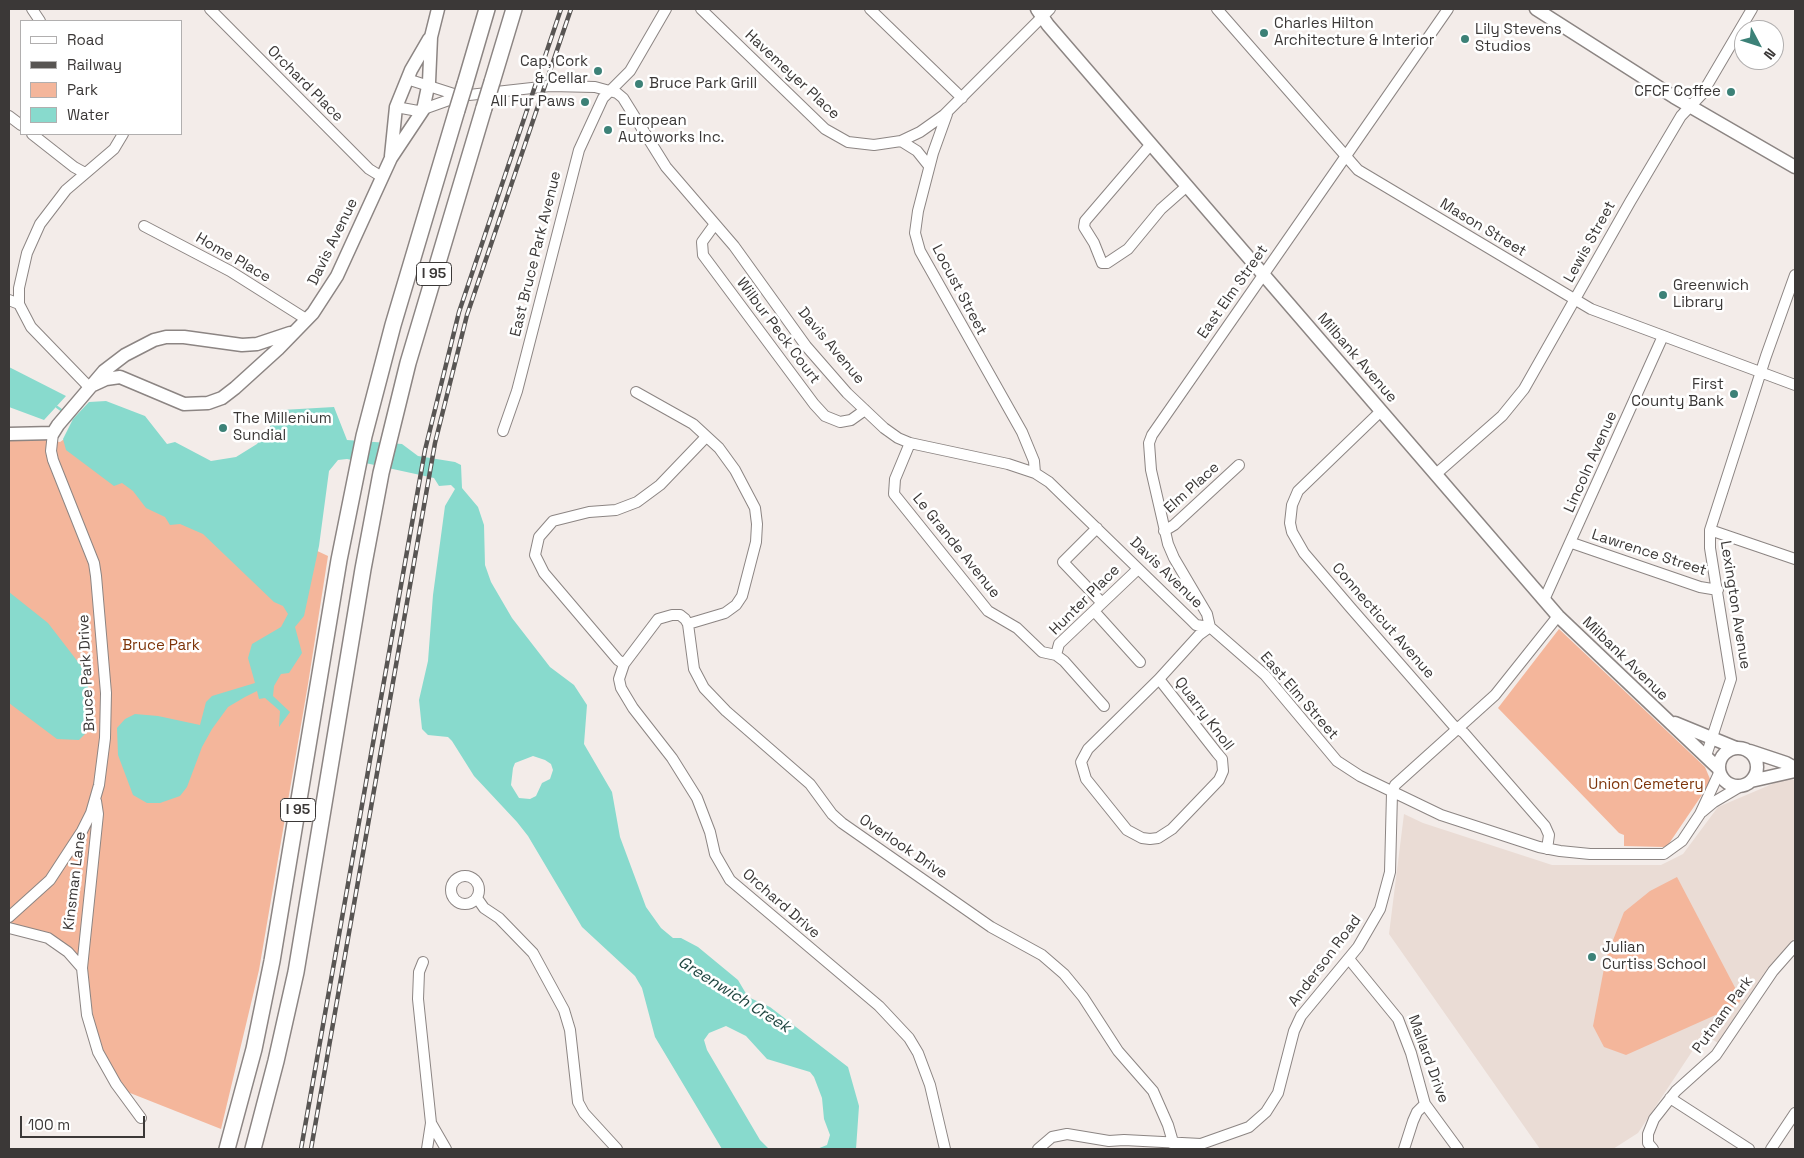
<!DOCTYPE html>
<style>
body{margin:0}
#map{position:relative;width:1804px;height:1158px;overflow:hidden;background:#f3ece9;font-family:"Space Grotesk",sans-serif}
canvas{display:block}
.frame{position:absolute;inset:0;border:10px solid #3b3837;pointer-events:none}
.legend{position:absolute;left:20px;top:20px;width:162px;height:115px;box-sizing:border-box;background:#fff;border:1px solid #b1afaf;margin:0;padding:6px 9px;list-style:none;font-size:15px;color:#3b3837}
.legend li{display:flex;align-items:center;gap:10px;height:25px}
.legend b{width:25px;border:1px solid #b1afaf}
.north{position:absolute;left:1734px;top:20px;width:50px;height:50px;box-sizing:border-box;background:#fff;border:1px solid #b1afaf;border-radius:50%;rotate:130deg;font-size:14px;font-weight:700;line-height:20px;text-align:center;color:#3b3837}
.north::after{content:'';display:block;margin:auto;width:18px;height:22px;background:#3c8177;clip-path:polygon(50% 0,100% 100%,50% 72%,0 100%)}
.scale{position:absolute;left:20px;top:1116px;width:125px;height:22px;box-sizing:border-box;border:2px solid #3b3837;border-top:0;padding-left:6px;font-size:15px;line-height:18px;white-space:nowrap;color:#3b3837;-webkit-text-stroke:4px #fff;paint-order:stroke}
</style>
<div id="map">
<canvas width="1804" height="1158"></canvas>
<div class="frame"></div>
<ul class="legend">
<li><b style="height:6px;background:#fff"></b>Road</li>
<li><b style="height:6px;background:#585553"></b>Railway</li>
<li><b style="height:14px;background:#f4b69b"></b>Park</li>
<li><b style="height:14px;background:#88dacd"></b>Water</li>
</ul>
<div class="north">N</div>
<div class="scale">100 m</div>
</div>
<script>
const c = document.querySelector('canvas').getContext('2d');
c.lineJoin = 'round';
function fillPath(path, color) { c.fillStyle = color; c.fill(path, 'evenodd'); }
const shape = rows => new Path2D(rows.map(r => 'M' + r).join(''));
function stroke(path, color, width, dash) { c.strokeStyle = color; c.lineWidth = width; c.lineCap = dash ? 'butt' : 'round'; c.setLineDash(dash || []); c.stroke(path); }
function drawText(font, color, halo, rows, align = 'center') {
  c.font = font + ' "Space Grotesk",sans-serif'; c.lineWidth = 5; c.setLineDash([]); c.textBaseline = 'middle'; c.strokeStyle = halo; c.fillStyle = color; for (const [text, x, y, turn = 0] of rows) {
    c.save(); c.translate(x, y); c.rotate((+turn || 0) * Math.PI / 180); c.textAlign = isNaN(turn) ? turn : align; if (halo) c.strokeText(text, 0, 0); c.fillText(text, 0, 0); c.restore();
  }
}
fillPath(shape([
 [1784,779,1795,780,1795,938,1764,976,1718,1043,1710,1038,1697,1044,1638,1133,1613,1149,1540,1149,1389,934,1404,814,1423,823,1552,865,1661,865,1683,854,1718,807]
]), '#eadcd5');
fillPath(shape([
 [70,435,328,556,308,684,259,970,221,1129,125,1091,103,1052,95,1030,88,980,87,956,73,953,9,925,9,439,31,437,60,442],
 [1559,629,1705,767,1710,779,1708,786,1668,845,1664,847,1624,846,1624,835,1619,833,1498,708],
 [1677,877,1741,999,1738,1005,1626,1055,1604,1047,1593,1026,1606,958,1624,912,1650,891]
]), '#f4b69b');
fillPath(shape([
 [9,367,66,396,44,420,9,407],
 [106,401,145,416,167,444,175,442,211,461,236,457,257,444,282,410,334,407,347,440,402,444,418,456,455,462,461,465,462,488,478,507,484,525,485,565,491,582,512,618,550,667,574,685,587,705,584,744,612,792,620,837,646,907,661,928,673,938,681,938,698,947,738,980,748,997,770,1007,848,1067,859,1106,856,1149,817,1149,827,1145,830,1135,824,1119,822,1098,814,1077,810,1072,767,1059,746,1036,726,1026,709,1033,704,1040,707,1050,760,1140,769,1149,722,1149,655,1037,642,988,635,976,582,927,528,836,517,822,474,776,452,741,448,737,428,735,422,729,419,700,428,661,433,595,445,506,455,489,451,485,439,486,434,478,347,459,338,460,329,471,319,546,304,616,295,627,302,653,289,673,281,674,274,686,273,696,290,712,279,727,280,711,265,698,259,699,257,691,245,697,228,707,212,729,202,747,187,787,180,796,160,803,147,803,133,795,118,755,117,728,125,719,135,714,158,716,200,725,206,702,212,696,255,683,248,658,252,644,281,627,288,614,283,606,274,602,203,534,180,524,170,525,165,517,146,508,133,491,122,483,114,486,66,450,63,439,73,419,89,402],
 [533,756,545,760,551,764,553,770,550,779,542,783,536,796,530,799,519,798,511,785,513,768,515,763],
 [9,592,48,623,85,671,95,724,79,740,57,739,9,703]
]), '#88dacd');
stroke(shape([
 [57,407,64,412]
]), '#88dacd', 2.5);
const minor = shape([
 [32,9,40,21],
 [210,9,369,169,382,177],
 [701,9,825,129,848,142,874,145,901,141,920,132,944,115,1050,9],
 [870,9,962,98],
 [1217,9,1358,170,1591,309,1795,385],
 [1448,9,1152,435,1149,443,1151,470,1168,544,1174,558,1207,614,1210,627,1265,675,1337,761,1360,776,1441,815,1539,847,1560,851,1590,854,1664,854,1682,841,1700,814,1720,771],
 [407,79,460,96],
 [396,107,418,111,460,96,550,86,595,87,617,93,623,98,666,167,734,246,806,346,847,393,884,428,898,438,910,443,1008,464,1035,473,1049,482,1191,620,1196,625,1210,627],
 [947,114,933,153,918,211,915,233,920,251,1022,432,1034,461,1035,473],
 [9,116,21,125],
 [32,134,74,167,85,173],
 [901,141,917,151,929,166],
 [1151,144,1085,221,1084,227,1094,243,1102,263,1107,263,1128,249,1161,209,1187,186],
 [715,224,702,242,703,255,814,404,825,416,840,422,851,420,865,410],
 [144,226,230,271,306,319],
 [9,300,19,304],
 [90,388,31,327,19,304,19,288,27,253,40,224,66,190,114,149,123,134],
 [636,392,693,424,719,448,735,470,755,508,757,524,756,542,742,596,736,605,725,613,688,624],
 [1381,411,1298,491,1292,505,1290,523,1292,532,1304,553,1350,607,1453,725,1464,733,1545,826,1549,835,1547,849],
 [503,431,517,391,579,150,603,98,630,71,666,9],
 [910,443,895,479,894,494,988,611,1017,628,1042,652,1056,655,1064,661,1104,706],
 [1436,474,1502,416,1524,389,1630,202,1681,116,1702,94,1752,9],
 [1097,528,1063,562,1102,603],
 [1710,530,1795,559],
 [1164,531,1174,525,1239,465],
 [1572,543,1700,587,1718,590],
 [1544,600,1663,336],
 [1094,611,1140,662],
 [1056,655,1059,644,1138,569],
 [624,664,618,660,544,573,535,555,539,537,553,521,589,512,616,510,637,502,660,485,706,437],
 [1159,679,1217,753,1222,759,1223,771,1219,780,1172,829,1158,838,1150,839,1142,838,1127,830,1086,779,1081,762,1088,749,1159,679],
 [1159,679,1199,635,1210,627],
 [1706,756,1731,679,1710,548,1710,530,1766,356,1795,275],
 [96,801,98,814,82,968,87,1015,98,1052,116,1084,141,1118],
 [1702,812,1714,802,1741,786],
 '451 890a14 14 0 1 1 28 0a14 14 0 1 1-28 0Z',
 [477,898,484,908,499,918,533,953,564,1010,570,1030,578,1102,584,1113,617,1149],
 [9,917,50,880,82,831,91,813,99,785,105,738,106,693,96,576,94,563,53,460,51,451,53,433],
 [9,928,48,938,68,952,82,968],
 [1349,959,1398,1019,1411,1053,1425,1104,1458,1149],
 [423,962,419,972,418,999,431,1123,427,1149],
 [1670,1098,1749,1149],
 [431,1123,446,1149],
 [945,1149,930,1085,918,1053,909,1038,879,1006,730,880,715,854,710,832,697,798,672,758,633,708,621,688,619,679,624,664,658,619,672,615,680,615,685,619,688,624,694,669,704,688,726,711,810,784,832,814,842,823,991,927,1042,955,1064,974,1083,997,1118,1051,1153,1091,1168,1125,1175,1149],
 [1038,1149,1052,1137,1067,1134,1109,1141,1124,1140,1201,1144,1249,1127,1266,1112,1278,1093,1294,1031,1301,1016,1358,947,1380,909,1390,872,1392,793,1395,785,1495,695,1558,616],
 [1404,1149,1413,1121,1417,1112,1425,1104],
 [1653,1149,1648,1143,1648,1134,1654,1119,1676,1091,1716,1055,1773,971,1795,946],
 [1771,1149,1795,1113]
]);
const major = shape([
 [1037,9,1048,25,1558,616,1719,769],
 [1536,9,1674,97,1795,167],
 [391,156,396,107,411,70,429,39],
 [93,385,106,379,120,377,184,404,208,403,222,398,235,388,278,349,313,313,337,276,391,158,423,110,429,82,431,37,438,9],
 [9,434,53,433,58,425,104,371,125,355,154,340,166,337,184,337,242,345,257,344,290,333],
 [1675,723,1736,748],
 '1719 767a19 19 0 1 1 38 0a19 19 0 1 1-38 0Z',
 [1750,751,1786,763,1795,768],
 [1751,781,1795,771]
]);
const highway = shape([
 [492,82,514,9],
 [465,84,487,9],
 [227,1149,254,1049,272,961,339,560,364,436,393,325,457,110],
 [253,1149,276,1061,296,972,363,569,381,473,408,363,484,108]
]);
stroke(minor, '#8c8583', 12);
stroke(major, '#8c8583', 15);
stroke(highway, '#8c8583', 18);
stroke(minor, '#fff', 10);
stroke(major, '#fff', 12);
stroke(highway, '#fff', 15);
const rail = shape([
 [301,1149,425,450,459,312,561,9],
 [311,1149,435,443,467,315,571,9]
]);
stroke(rail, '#585553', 4.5);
stroke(rail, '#fff', 2.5, [8]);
const highwayBridge = shape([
 [484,108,492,82],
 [457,110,465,84]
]);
stroke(highwayBridge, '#8c8583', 18, []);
stroke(highwayBridge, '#fff', 15);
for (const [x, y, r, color] of [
 [1264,33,5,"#3c8177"],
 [1465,39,5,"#3c8177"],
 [598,71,5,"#3c8177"],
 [639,84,5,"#3c8177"],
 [1731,92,5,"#3c8177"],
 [585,102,5,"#3c8177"],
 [608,130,5,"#3c8177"],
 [1663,295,5,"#3c8177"],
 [1734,394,5,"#3c8177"],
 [223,428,5,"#3c8177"],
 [1592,957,5,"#3c8177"]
]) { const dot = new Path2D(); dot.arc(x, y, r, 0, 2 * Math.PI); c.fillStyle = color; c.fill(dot); stroke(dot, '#fff', 2); }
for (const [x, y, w] of [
 [434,274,35],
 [298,810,35]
]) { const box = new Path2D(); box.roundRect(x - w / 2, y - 11.5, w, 23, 4); c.fillStyle = '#fff'; c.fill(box); stroke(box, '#3b3837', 1); }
drawText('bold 14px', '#3b3837', null, [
 ["I 95",434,274],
 ["I 95",298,810]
]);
drawText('15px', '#3b3837', '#fff', [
 ["Charles Hilton",1274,24],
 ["Architecture & Interior",1274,41],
 ["Lily Stevens",1475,30],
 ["Studios",1475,47],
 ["Cap, Cork",588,62,"right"],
 ["& Cellar",588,79,"right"],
 ["Bruce Park Grill",649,84],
 ["CFCF Coffee",1721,92,"right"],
 ["All Fur Paws",575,102,"right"],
 ["European",618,121],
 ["Autoworks Inc.",618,138],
 ["Greenwich",1673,286],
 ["Library",1673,303],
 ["First",1724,385,"right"],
 ["County Bank",1724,402,"right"],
 ["The Millenium",233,419],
 ["Sundial",233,436],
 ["Julian",1602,948],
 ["Curtiss School",1602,965]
], 'left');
drawText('15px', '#3b3837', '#fff', [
 ["Havemeyer Place",792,75,43],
 ["Orchard Place",305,84,45],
 ["Mason Street",1483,228,31],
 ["Davis Avenue",333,242,-64],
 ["Lewis Street",1590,242,-61],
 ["East Bruce Park Avenue",536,254,-76],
 ["Home Place",233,258,30],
 ["Locust Street",959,290,62],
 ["East Elm Street",1233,292,-55],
 ["Wilbur Peck Court",778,331,53],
 ["Davis Avenue",831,346,50],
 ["Milbank Avenue",1357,358,49],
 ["Lincoln Avenue",1591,462,-66],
 ["Elm Place",1192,488,-42],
 ["Le Grande Avenue",956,546,51],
 ["Lawrence Street",1649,553,18],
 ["Davis Avenue",1166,573,44],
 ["Hunter Place",1085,600,-45],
 ["Lexington Avenue",1735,605,81],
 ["Connecticut Avenue",1383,621,49],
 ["Milbank Avenue",1625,659,44],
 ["Bruce Park Drive",87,673,-93],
 ["East Elm Street",1299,696,49],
 ["Quarry Knoll",1204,714,53],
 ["Overlook Drive",903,847,34],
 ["Kinsman Lane",75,881,-83],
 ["Orchard Drive",781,904,41],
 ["Anderson Road",1325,961,-53],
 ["Putnam Park",1723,1015,-54],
 ["Mallard Drive",1428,1059,70]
]);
drawText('15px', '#7d3409', '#fff', [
 ["Bruce Park",161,646],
 ["Union Cemetery",1646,785]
]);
drawText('italic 16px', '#204641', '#fff', [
 ["Greenwich Creek",734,995,32]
]);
</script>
